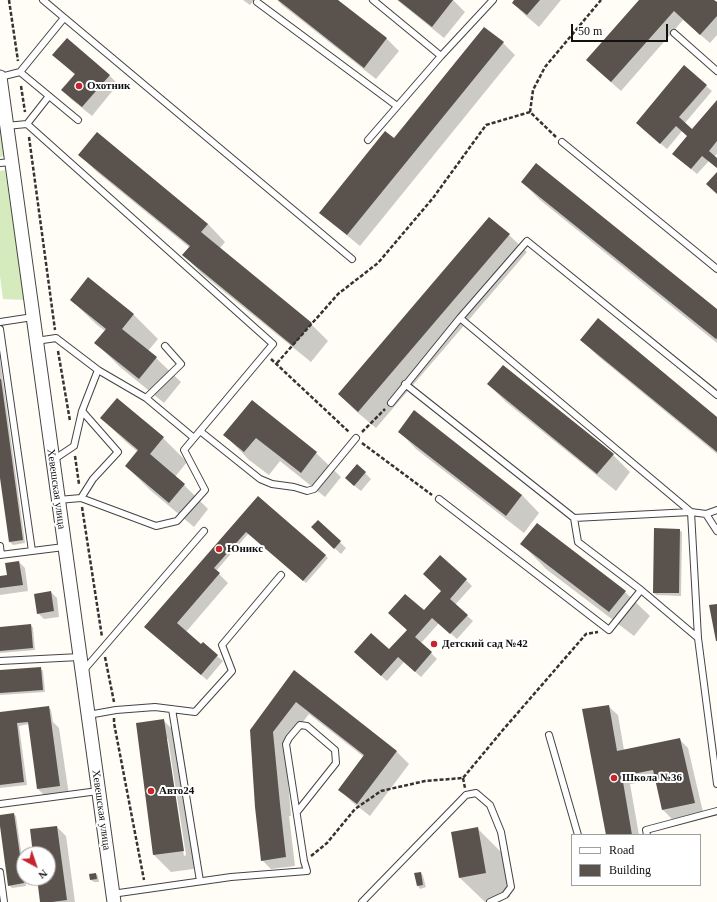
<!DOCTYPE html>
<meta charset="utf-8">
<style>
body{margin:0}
#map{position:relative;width:717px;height:902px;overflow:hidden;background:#fffdf5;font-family:"Times New Roman",serif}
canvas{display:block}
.legend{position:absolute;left:571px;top:834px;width:130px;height:52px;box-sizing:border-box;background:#fff;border:1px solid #a0a0a0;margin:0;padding:5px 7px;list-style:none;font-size:12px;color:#111}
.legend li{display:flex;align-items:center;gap:8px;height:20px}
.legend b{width:20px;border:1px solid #a0a0a0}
.north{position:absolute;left:16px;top:846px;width:40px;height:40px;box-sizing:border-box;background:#fff;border:1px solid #a0a0a0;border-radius:50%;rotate:140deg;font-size:11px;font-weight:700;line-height:16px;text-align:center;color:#111}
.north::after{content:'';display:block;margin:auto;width:14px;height:18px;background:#c4262e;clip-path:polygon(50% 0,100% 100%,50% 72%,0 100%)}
.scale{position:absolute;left:571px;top:24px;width:97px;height:18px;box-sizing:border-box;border:2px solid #111;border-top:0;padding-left:5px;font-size:12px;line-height:14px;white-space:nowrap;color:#111;-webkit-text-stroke:3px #fff;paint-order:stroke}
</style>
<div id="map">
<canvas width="717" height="902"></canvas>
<ul class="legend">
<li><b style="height:5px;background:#fff"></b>Road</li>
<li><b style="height:11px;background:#5a524d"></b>Building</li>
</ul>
<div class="north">N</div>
<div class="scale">50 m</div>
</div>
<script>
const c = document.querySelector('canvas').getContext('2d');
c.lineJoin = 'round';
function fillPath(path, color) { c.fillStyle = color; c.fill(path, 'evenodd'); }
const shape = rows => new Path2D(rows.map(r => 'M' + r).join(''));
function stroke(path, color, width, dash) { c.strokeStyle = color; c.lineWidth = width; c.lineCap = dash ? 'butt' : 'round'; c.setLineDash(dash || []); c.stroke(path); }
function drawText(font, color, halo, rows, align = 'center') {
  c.font = font + ' "Times New Roman",serif'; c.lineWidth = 4; c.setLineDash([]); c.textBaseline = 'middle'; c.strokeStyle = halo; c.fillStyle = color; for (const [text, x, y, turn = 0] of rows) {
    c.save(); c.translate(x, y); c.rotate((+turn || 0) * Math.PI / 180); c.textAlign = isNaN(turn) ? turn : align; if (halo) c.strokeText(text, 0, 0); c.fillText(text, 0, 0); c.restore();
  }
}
fillPath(shape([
 [0,122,4,156,0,157],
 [5,170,25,300,3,299,0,276,0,171]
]), '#d5ebbd');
fillPath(shape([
 [243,0,254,0,250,5],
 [277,0,337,0,387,39,399,51,376,79,282,5],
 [397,0,453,0,465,12,444,38],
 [515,0,561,0,539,27,525,15,513,3],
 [640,0,713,0,717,4,717,35,710,43,683,20,621,91,596,69],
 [503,43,515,55,360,246,333,224,321,212,394,139],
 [54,55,109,75,118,84,92,116,71,99,62,90,75,75],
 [706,86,712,91,685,123,692,130,717,101,717,154,714,157,717,160,717,168,709,161,697,174,679,159,688,136,682,131,667,149,643,129],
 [80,155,208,224,225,242,219,249,311,324,328,341,311,362,201,273,184,255,190,248,97,172],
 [522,182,717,310,717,343,540,200],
 [509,235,527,252,376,428,357,412,339,394],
 [88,279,134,315,158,339,148,351,156,358,181,382,164,403,120,367,96,343,105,331,96,324,71,300],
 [581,340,717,418,717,454,599,357],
 [0,359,25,543,13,545,10,542,0,471],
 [488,384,613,455,630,472,616,491,506,402],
 [117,399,163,438,187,462,175,477,184,485,208,509,194,527,150,490,126,466,138,452,126,442,101,418],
 [252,401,316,453,341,477,325,497,280,461,269,475,249,460,225,435],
 [399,431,522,495,539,513,524,533,416,449],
 [365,473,371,479,361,491,352,484],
 [258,497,328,558,306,583,249,533,216,571,228,583,186,632,201,645,217,656,223,661,207,680,155,636],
 [318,521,346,548,341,554,318,533],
 [679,530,682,532,681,596,656,595,654,593],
 [522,544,625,592,650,616,634,636,546,569],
 [19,562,25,568,28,591,0,595,0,577,8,575],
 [466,580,472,586,455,605,473,621,457,639,439,623,421,643,437,659,421,677,404,662,387,681,361,658,389,651,442,591],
 [51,592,57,598,59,617,44,619,38,613],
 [31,625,33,628,35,650,0,653,0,628],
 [40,668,43,671,45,692,0,695,0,671],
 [295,672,397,752,409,764,370,816,352,802,340,790,364,757,309,714,285,745,291,816,289,816,295,866,271,869,262,860,251,730],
 [608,706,618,715,624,750,679,739,688,748,703,812,672,819,663,810,656,780,630,784,639,835,607,835],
 [49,707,51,710,53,722,59,728,69,795,47,798,38,789,29,724,19,726,27,785,0,788,0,713],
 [163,720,181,738,201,868,171,872,154,855],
 [166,739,168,739,186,855,184,856],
 [13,814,16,816,26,886,12,888,9,885,0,816],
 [57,827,66,836,75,902,41,902,38,878,48,878,48,854,34,854],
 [477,828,501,852,510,897,485,902,460,878],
 [421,873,423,876,426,887,420,889,418,886],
 [96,874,98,876,99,882,94,882,91,880]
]), '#0003');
fillPath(shape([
 [278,0,338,0,387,38,364,68],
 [398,0,453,0,432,27],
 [514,0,540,0,527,15,512,3],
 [639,0,714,0,717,2,717,16,700,35,674,11,611,82,586,60],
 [484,27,504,42,347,235,319,213,385,131,394,138],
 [67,38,110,75,82,107,61,90,75,74,52,55],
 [684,65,707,85,679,117,692,129,717,100,717,141,709,151,717,158,717,168,702,156,691,169,672,154,687,136,676,126,660,144,636,123],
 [97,132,208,224,201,232,312,323,293,346,182,255,190,246,78,155],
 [536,163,717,309,717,338,716,339,521,182],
 [717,172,717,194,706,184],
 [489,217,510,234,358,412,338,394],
 [88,277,134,314,122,329,157,357,139,379,94,343,106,329,70,300],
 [598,318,717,417,717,452,580,340],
 [503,365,614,454,597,474,487,384],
 [0,379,1,379,23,540,9,542,0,478],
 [117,398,164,437,150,454,185,484,169,503,125,466,138,450,100,418],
 [252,400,317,452,301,473,256,438,244,452,223,435],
 [414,410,522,495,506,516,398,432],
 [357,464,366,472,354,486,345,478],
 [258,496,326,555,303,581,246,532,214,568,220,573,177,623,201,644,203,642,218,655,201,675,144,627],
 [318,520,341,541,334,549,311,527],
 [537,523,626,591,609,612,520,544],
 [654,528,680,529,679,593,653,593],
 [440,555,467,579,450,599,468,615,450,634,432,618,415,637,432,652,415,672,398,657,381,676,354,652,371,633,389,649,407,630,388,613,405,594,424,610,441,591,423,574],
 [19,561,23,585,0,588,0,576,7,575,5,563],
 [51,591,54,611,37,614,34,594],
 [717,604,717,641,716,641,709,605],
 [31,624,33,648,0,651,0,627],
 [41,667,43,690,0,693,0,670],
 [294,670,397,751,357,804,338,790,364,755,296,702,273,732,280,804,286,857,261,861,255,807,250,730],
 [609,705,617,751,680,738,695,803,662,810,653,770,622,776,632,835,606,835,582,709],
 [49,706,60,786,37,789,28,722,17,723,24,782,0,785,0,712],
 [164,719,184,851,153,855,136,723],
 [14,813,24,883,8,886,0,826,0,815],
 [57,826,67,900,52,902,40,902,37,878,48,878,48,854,33,854,30,829],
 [478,827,486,873,459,878,451,832],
 [421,872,423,885,417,886,414,873],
 [96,873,97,879,90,880,89,874]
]), '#5a524d');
const lane = shape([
 [43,0,352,259],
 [373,0,441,56],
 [257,2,397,106],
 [64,18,20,72,78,120],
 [674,33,717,71],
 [0,77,20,72],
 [27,124,273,344,184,450,205,490,177,521,156,526,81,498,58,500],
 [6,126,27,124,49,96],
 [368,140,441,56,493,0],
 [562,142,717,269],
 [0,163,11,162],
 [460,318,691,512,698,638],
 [0,322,33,317],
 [0,329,32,551],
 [36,341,56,338,98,370,82,411,74,446,53,460],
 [98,370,146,398,181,364,165,346],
 [405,384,574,518,691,512,706,514,717,510],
 [146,398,194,438],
 [391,403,460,318,527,241,717,395],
 [200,431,260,479,272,484,294,487,307,491,314,489,356,438],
 [81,498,93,479,118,452,82,411],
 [439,499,609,630,641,590],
 [706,514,717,531],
 [574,518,578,542,641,590,698,638,717,784],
 [0,546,1,555],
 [0,555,64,547],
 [0,661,80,657],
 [83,671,204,531],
 [172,709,200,881],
 [88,715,116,710,155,707,195,712,232,671,222,645,281,575],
 [549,735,578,835],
 [0,804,98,791],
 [647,835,646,830,717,811],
 [0,872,4,902],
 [112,894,231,877,307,871,304,861,286,744,289,738,300,725,307,726,335,750,336,763,297,812],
 [362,902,466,795,476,793,490,805,501,832,511,887,505,895,490,902]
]);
const street = shape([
 [0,77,114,902]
]);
stroke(lane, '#444', 8);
stroke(street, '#444', 15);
stroke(shape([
 [9,0,18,61],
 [21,86,25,112],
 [29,137,55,330],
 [556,137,530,112,533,90,545,67,601,0],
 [58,351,70,421],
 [271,359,349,432],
 [277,363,338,294,378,263,433,198,486,125,530,112],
 [362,432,385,409],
 [362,443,432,495],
 [75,456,79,484],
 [82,507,102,637],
 [105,657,114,702],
 [114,718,114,723,144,880],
 [463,778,465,788],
 [311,856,327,843,355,809,381,791,425,781,463,778,502,731,586,634,598,632]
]), '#333', 2.5, [4, 2]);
stroke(lane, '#fff', 6);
stroke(street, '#fff', 13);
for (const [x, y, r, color] of [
 [79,86,4,"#c4262e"],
 [219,549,4,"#c4262e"],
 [434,644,4,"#c4262e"],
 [614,778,4,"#c4262e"],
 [151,791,4,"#c4262e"]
]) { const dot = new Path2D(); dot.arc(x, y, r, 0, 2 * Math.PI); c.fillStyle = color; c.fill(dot); stroke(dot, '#fff', 1.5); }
drawText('bold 11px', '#111', '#fff', [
 ["Охотник",87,86],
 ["Юникс",227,549],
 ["Детский сад №42",442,644],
 ["Школа №36",622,778],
 ["Авто24",159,791]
], 'left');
drawText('11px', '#111', '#fff', [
 ["Хевешская улица",56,489,82],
 ["Хевешская улица",101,810,82]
]);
</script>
